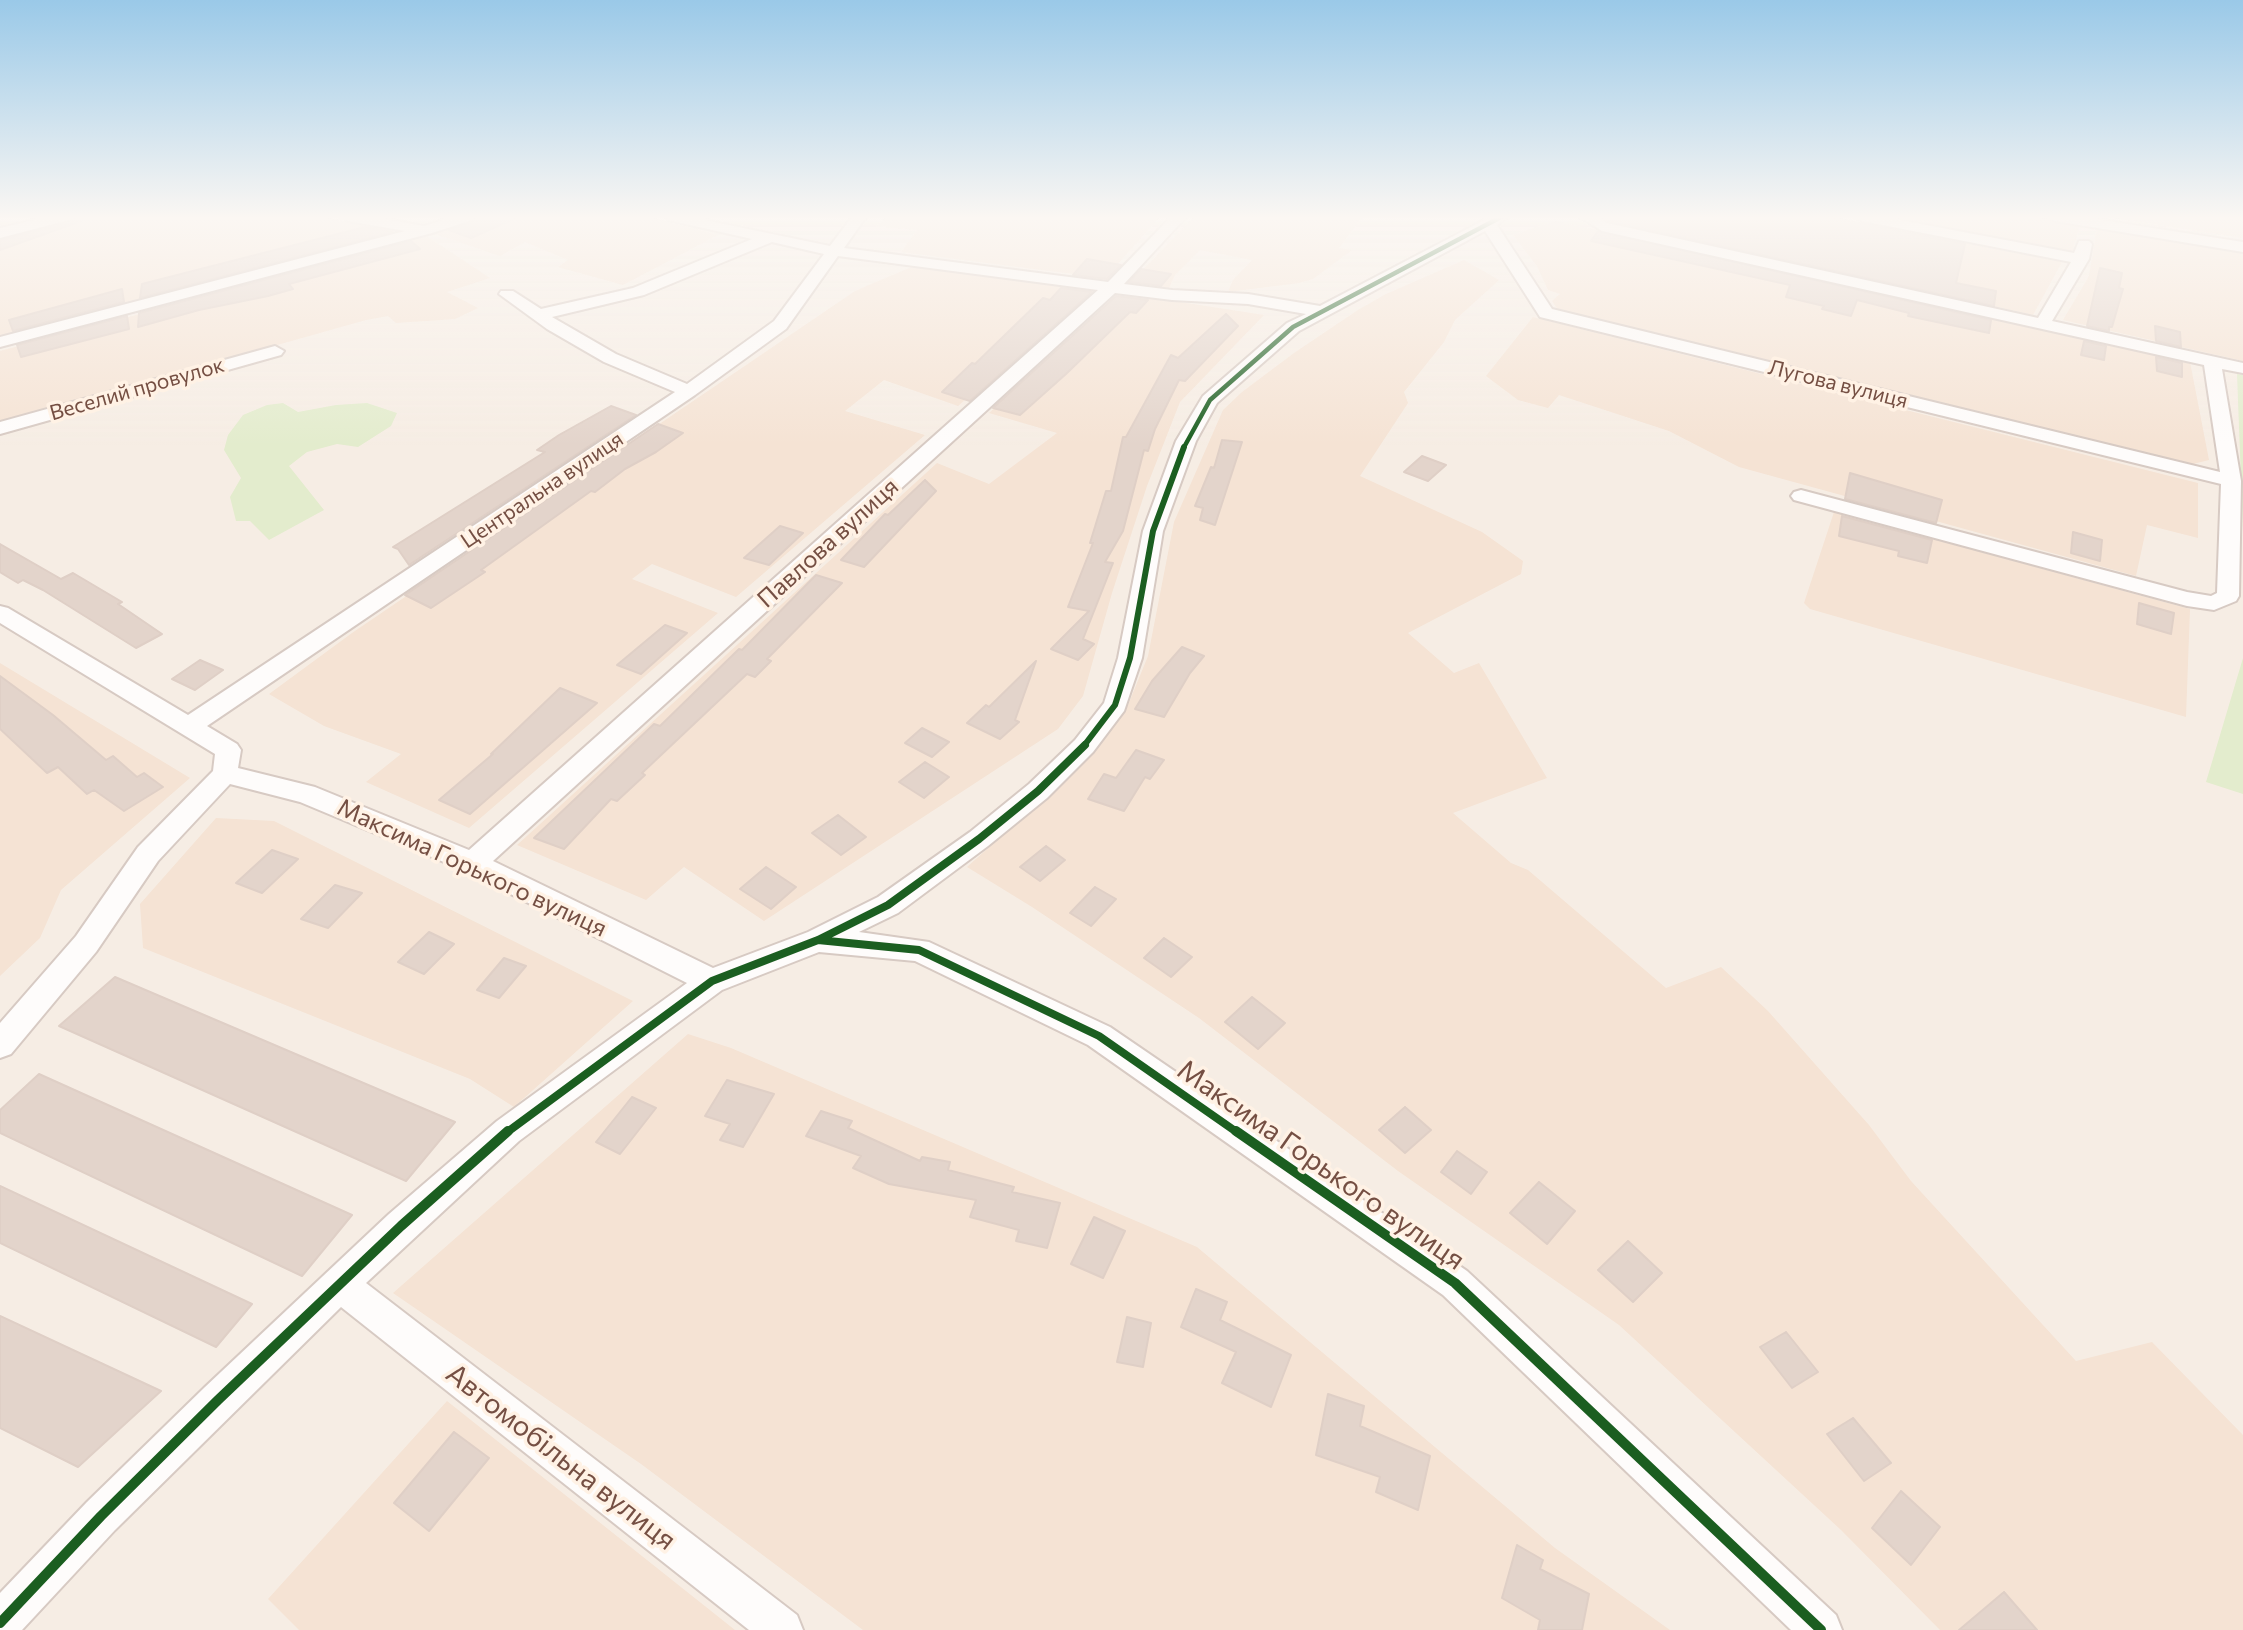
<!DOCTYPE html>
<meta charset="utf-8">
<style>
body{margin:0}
canvas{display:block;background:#f6ede4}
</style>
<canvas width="2243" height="1630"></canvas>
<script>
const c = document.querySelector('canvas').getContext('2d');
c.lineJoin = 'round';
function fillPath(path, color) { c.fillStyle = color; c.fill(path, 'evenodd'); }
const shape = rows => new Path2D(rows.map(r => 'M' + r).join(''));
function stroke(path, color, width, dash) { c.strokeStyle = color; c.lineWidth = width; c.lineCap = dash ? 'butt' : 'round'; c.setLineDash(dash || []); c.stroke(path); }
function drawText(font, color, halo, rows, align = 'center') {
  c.font = font + ' Commissioner,sans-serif'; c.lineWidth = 7; c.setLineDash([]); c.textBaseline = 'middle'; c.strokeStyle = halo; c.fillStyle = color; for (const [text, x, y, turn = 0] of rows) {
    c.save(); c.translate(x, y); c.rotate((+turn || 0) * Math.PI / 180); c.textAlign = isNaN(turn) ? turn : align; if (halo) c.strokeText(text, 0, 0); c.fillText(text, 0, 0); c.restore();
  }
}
fillPath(shape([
 [85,217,319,217,396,229,387,235,0,336,0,239],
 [476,217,649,217,718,235,623,285,558,267,568,260,525,242,500,256,432,233],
 [887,217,1160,217,1105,278,901,252,917,230,876,226],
 [1194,217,1362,217,1339,248,1352,250,1313,279,1299,283,1228,292,1233,280,1252,260,1200,250,1175,275,1169,288,1131,282],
 [1595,217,1833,217,2062,262,2033,315],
 [1873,217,2034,217,2080,225,2071,255],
 [2115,217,2243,217,2243,238,2115,218],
 [1555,221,2190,362,2209,460,2193,464,1558,310,1552,301,1560,294,1548,290,1537,266,1513,235],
 [2097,227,2243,253,2243,361,2063,320,2089,276],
 [425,235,490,278,447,292,478,308,455,319,396,323,388,316,366,320,0,423,0,351,378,251],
 [1464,260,1499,280,1455,320,1444,342,1404,392,1408,403,1360,476,1482,532,1523,561,1521,574,1408,633,1454,673,1479,663,1547,778,1453,813,1511,863,1528,870,1666,988,1721,967,1768,1011,1869,1125,1911,1181,2076,1361,2152,1342,2243,1435,2243,1630,1940,1630,1841,1530,1619,1325,1398,1171,1199,1018,1032,907,967,867,1082,764,1128,705,1148,656,1174,522,1223,410,1242,392,1294,353,1358,310,1386,294],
 [914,266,1092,289,958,406,884,380,845,411,925,435,736,597,652,564,632,579,718,613,469,828,366,782,401,754,324,726,269,694,352,633,855,291],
 [1122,293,1264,315,1180,402,1147,486,1112,593,1083,696,1058,729,764,921,684,867,646,900,517,845,937,463,989,484,1057,433,989,413],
 [1533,317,2198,483,2198,538,2147,525,2136,576,1739,467,1669,431,1559,395,1548,408,1518,400,1486,376],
 [1834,512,2190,609,2186,717,1810,609,1804,603],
 [0,663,190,778,61,890,40,938,0,976],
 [216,818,274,821,633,1001,514,1107,470,1079,143,948,140,904],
 [688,1034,731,1048,1197,1247,1555,1548,1670,1630,863,1630,641,1464,393,1293],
 [447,1401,735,1630,299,1630,268,1599]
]), '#f5e3d4');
fillPath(shape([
 [2237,374,2243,375,2243,532],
 [283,403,298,412,336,405,367,403,397,413,391,426,358,447,337,444,307,452,289,466,324,510,269,540,250,521,236,521,230,497,241,478,224,450,228,435,243,415,267,405],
 [2243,658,2243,794,2206,782]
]), '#e3eccd');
const building = shape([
 [74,217,84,217,84,220,0,250,0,240,70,223,74,217],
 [477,217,518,217,471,238,449,230,473,222,477,217],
 [1608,217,1827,217,1965,244,1956,283,1996,291,1994,306,1608,221,1608,217],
 [365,227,393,232,140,298,142,284,365,227],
 [1598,231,1991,320,1989,333,1908,316,1909,313,1857,300,1851,316,1822,309,1824,306,1786,297,1790,285,1591,241,1598,231],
 [411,241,420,249,289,284,293,289,268,296,199,310,138,327,139,313,411,241],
 [1087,259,1121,265,1107,279,1073,275,1087,259],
 [2100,268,2122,273,2119,288,2123,289,2112,327,2109,327,2109,331,2087,326,2100,268],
 [1141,269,1171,274,1161,286,1129,282,1141,269],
 [1061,288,1092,292,970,401,942,392,972,363,975,364,1043,298,1050,300,1061,288],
 [122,289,124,302,13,331,9,320,122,289],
 [1116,296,1148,300,1136,313,1130,312,1066,374,1020,415,993,408,1116,296],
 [1226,314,1238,326,1185,381,1179,380,1155,429,1148,451,1144,450,1123,531,1105,562,1113,563,1083,639,1094,644,1078,660,1051,649,1089,611,1068,607,1093,543,1090,543,1106,491,1111,491,1123,437,1126,437,1171,355,1178,358,1226,314],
 [127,316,129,329,21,357,17,345,127,316],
 [2155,326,2180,332,2181,347,2156,341,2155,326],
 [2084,341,2106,346,2104,360,2081,355,2084,341],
 [2156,357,2182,363,2182,377,2157,371,2156,357],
 [611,406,636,415,409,565,398,549,393,547,545,452,537,450,559,435,611,406],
 [658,424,683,433,656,452,625,469,595,492,591,491,481,570,485,572,431,608,405,595,658,424],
 [1222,440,1242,442,1215,525,1200,520,1203,508,1195,506,1211,467,1214,468,1222,440],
 [1422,456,1446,465,1428,481,1404,472,1422,456],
 [1850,473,1942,500,1936,523,1845,499,1850,473],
 [925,480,936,491,864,567,841,560,885,514,888,515,925,480],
 [1842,516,1932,540,1927,563,1898,556,1899,551,1839,536,1842,516],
 [780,526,803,533,769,565,744,558,780,526],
 [2073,532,2102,540,2100,561,2071,553,2073,532],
 [0,544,61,579,73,573,122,602,118,604,162,634,136,648,43,590,23,580,18,583,0,572,0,544],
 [816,575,842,583,767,659,771,661,755,677,747,674,642,773,645,775,617,801,611,799,564,849,534,838,654,724,660,726,739,649,742,650,816,575],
 [2139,603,2174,613,2171,634,2137,624,2139,603],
 [665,625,687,633,641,674,617,665,665,625],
 [1182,647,1204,656,1190,673,1164,717,1135,709,1152,681,1182,647],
 [200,660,223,670,195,690,172,679,200,660],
 [1036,661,1015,720,1019,722,1000,739,967,723,986,705,989,707,1036,661],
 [0,676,53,715,106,760,113,756,137,777,144,773,163,787,124,811,94,790,87,794,58,767,47,773,0,729,0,676],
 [560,688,597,703,470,814,439,800,493,754,491,754,560,688],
 [922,728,949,742,932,757,905,743,922,728],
 [1136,750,1164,760,1150,779,1145,777,1124,811,1088,799,1104,774,1116,778,1136,750],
 [925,762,949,777,924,798,899,782,925,762],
 [838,815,866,837,841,855,812,833,838,815],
 [1046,846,1065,860,1040,881,1020,867,1046,846],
 [272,850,298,859,262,893,236,883,272,850],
 [766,867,796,887,771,909,740,889,766,867],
 [335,885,362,893,328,928,301,919,335,885],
 [1095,887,1116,899,1091,926,1070,913,1095,887],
 [429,932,454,944,424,974,398,962,429,932],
 [1164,938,1192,957,1171,977,1144,958,1164,938],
 [504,958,526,966,499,998,477,990,504,958],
 [115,977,455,1122,406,1181,59,1026,115,977],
 [1252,997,1285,1023,1258,1049,1225,1022,1252,997],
 [39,1074,352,1215,302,1276,0,1133,0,1110,39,1074],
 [727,1080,774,1094,743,1147,720,1140,730,1124,705,1116,727,1080],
 [632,1097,656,1108,620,1154,596,1142,632,1097],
 [1405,1107,1431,1130,1405,1153,1379,1130,1405,1107],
 [821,1111,852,1121,848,1128,920,1161,922,1157,950,1162,948,1170,1014,1187,1012,1192,1060,1203,1047,1248,1016,1241,1019,1230,970,1217,976,1200,889,1184,853,1168,861,1156,806,1136,821,1111],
 [1457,1151,1487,1172,1471,1194,1441,1172,1457,1151],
 [1539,1182,1575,1211,1547,1244,1510,1213,1539,1182],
 [0,1186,252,1304,216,1347,0,1243,0,1186],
 [1094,1217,1125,1231,1103,1278,1071,1264,1094,1217],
 [1628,1241,1662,1273,1633,1302,1598,1270,1628,1241],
 [1196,1289,1227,1302,1220,1320,1291,1355,1271,1407,1222,1383,1236,1352,1181,1327,1196,1289],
 [0,1316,161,1391,78,1467,0,1428,0,1316],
 [1127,1317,1151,1323,1143,1367,1117,1362,1127,1317],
 [1786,1332,1818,1372,1792,1388,1760,1347,1786,1332],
 [1328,1394,1364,1406,1360,1426,1430,1456,1418,1510,1376,1492,1380,1477,1316,1455,1328,1394],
 [1853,1418,1891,1463,1864,1481,1827,1434,1853,1418],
 [454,1432,489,1458,429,1531,394,1503,454,1432],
 [1901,1491,1940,1527,1911,1565,1872,1528,1901,1491],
 [1517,1545,1543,1560,1540,1569,1589,1594,1582,1630,1538,1630,1540,1620,1502,1598,1517,1545],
 [2004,1592,2037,1630,1959,1630,2004,1592]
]);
fillPath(building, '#e3d4cb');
stroke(building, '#dfcfc6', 2);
const minor = shape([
 [47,217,71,217,69,220,0,238,0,228,47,217],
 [341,217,373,217,424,226,453,217,474,217,472,220,432,233,0,347,0,337,405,231,348,221,341,217],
 [666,217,690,217,830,246,852,217,866,217,844,248,1108,282,1171,217,1186,217,1124,284,1172,290,1248,294,1320,306,1490,217,1508,217,1497,225,1552,309,2220,472,2204,365,1602,231,1580,217,1597,217,1607,223,2038,318,2071,262,1862,221,1855,217,1884,217,2074,253,2079,241,2089,241,2092,244,2089,259,2052,321,2243,363,2243,373,2222,369,2241,481,2239,596,2236,601,2214,610,2187,606,1794,500,1791,496,1794,492,1801,490,2187,592,2211,596,2217,593,2221,484,1540,317,1485,231,1299,331,1217,403,1196,441,1163,531,1142,658,1124,711,1093,752,1047,798,988,846,898,913,859,932,929,942,1110,1027,1467,1271,1836,1615,1842,1630,1791,1630,1443,1295,1088,1045,915,961,819,952,722,990,519,1141,366,1283,797,1615,803,1630,749,1630,341,1307,115,1530,22,1630,0,1630,0,1593,87,1502,205,1387,389,1214,497,1121,687,983,463,870,300,802,230,784,158,861,96,952,11,1054,0,1058,0,1023,76,936,138,847,213,771,215,754,0,623,0,606,8,608,188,715,675,392,604,362,547,329,499,294,501,291,513,291,541,309,633,288,752,239,668,220,666,217],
 [772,242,824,254,774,321,687,384,616,354,552,317,644,295,772,242],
 [838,256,1098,290,469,850,315,787,238,768,241,750,237,744,207,726,695,395,786,329,838,256],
 [1115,293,1172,300,1248,304,1306,314,1287,323,1203,396,1176,441,1143,531,1118,658,1104,703,1075,740,1029,784,970,832,878,897,808,932,713,968,493,861,1115,293],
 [2048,217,2082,217,2243,242,2243,252,2055,221,2048,217],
 [275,346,284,351,281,355,0,434,0,422,275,346]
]);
stroke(minor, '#d7cac3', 4);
fillPath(minor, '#fefcfb');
stroke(shape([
 [1183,449,1210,400,1293,327,1501,217]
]), '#1b5e20', 4.5);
stroke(shape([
 [1083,747,1115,705,1130,658,1153,531,1184,447]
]), '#1b5e20', 6);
stroke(shape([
 [818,940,919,950,1099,1036,1238,1133],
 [506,1133,712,981,818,940,888,905,979,839,1038,791,1085,745]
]), '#1b5e20', 8);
stroke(shape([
 [1236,1131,1455,1283,1821,1630],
 [0,1623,101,1516,218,1400,401,1226,508,1131]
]), '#1b5e20', 10);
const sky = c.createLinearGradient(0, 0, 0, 445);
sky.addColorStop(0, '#9ac9e8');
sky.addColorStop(0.49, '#fbf7f3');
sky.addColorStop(1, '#fbf7f300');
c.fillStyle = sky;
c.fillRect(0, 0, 2243, 445);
drawText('21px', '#754f43', '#fff2e5', [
 ["Лугова вулиця",1838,384,14],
 ["Веселий провулок",137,389,-16],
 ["Центральна вулиця",542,490,-34]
]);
drawText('24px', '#754f43', '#fff2e5', [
 ["Павлова вулиця",828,543,-42],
 ["Максима Горького вулиця",472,868,25]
]);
drawText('28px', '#754f43', '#fff2e5', [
 ["Максима Горького вулиця",1321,1165,35],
 ["Автомобільна вулиця",561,1457,38]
]);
</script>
